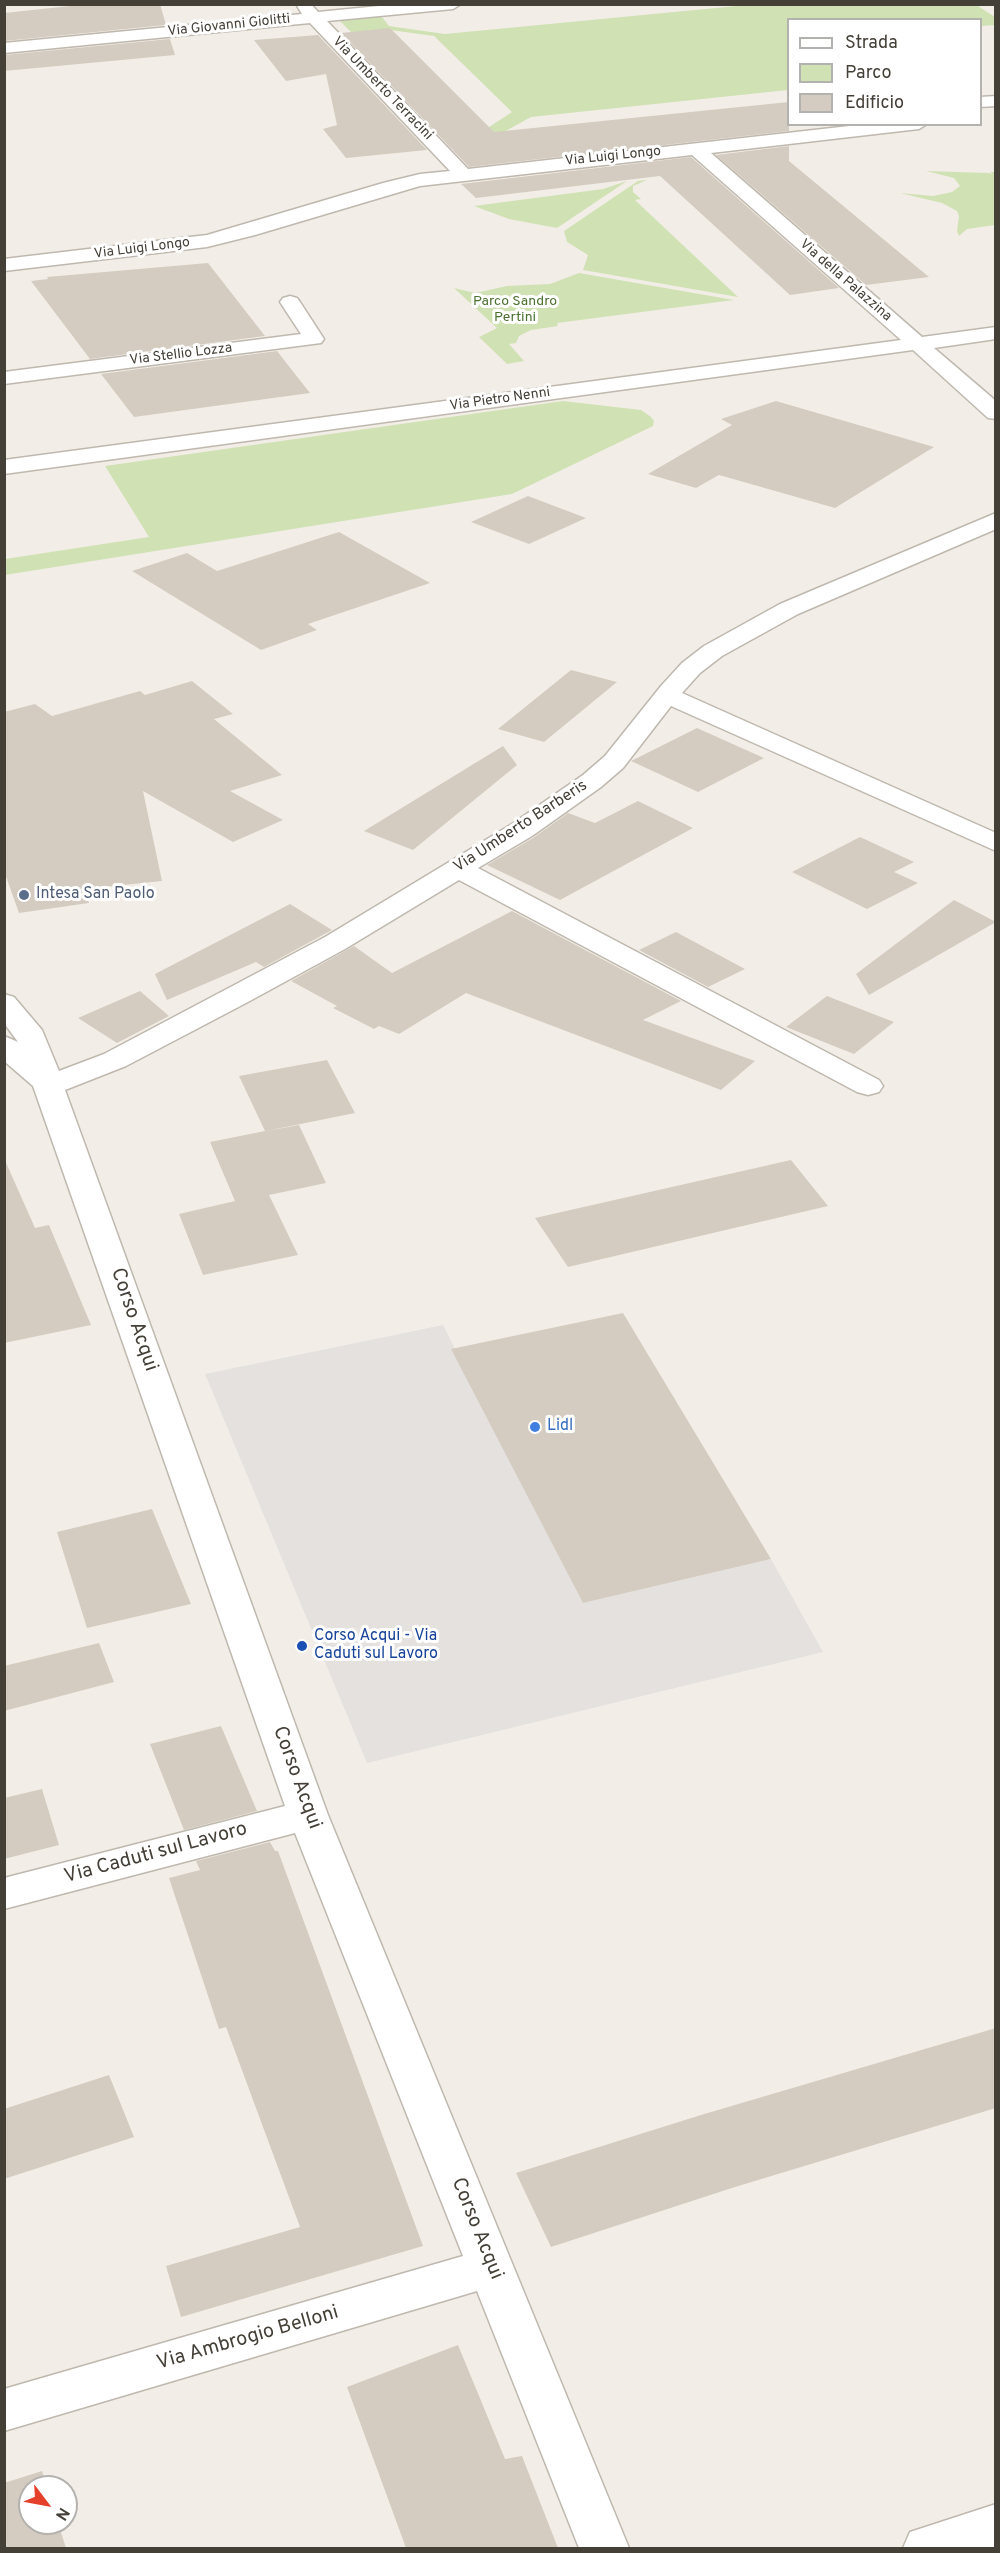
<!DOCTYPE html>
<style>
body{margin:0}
#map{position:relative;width:1000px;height:2553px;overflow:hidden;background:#f2eee7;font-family:Overpass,sans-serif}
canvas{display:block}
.frame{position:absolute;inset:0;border:6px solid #443f37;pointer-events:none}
.legend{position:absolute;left:787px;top:18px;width:195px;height:108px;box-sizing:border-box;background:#fff;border:2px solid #b4b2af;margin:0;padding:8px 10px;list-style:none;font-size:18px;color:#443f37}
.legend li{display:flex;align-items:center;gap:12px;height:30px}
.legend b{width:30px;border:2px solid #b4b2af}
.north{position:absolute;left:18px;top:2475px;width:60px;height:60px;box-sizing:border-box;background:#fff;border:2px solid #b4b2af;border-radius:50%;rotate:122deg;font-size:16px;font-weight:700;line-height:24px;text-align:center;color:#443f37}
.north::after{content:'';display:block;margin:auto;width:21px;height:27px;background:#e4402c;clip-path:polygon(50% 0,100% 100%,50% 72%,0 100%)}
</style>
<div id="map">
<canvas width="1000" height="2553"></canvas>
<div class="frame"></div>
<ul class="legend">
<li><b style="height:8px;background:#fff"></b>Strada</li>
<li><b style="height:16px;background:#d0e2b4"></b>Parco</li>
<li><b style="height:16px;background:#d5ccc1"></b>Edificio</li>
</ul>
<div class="north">N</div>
</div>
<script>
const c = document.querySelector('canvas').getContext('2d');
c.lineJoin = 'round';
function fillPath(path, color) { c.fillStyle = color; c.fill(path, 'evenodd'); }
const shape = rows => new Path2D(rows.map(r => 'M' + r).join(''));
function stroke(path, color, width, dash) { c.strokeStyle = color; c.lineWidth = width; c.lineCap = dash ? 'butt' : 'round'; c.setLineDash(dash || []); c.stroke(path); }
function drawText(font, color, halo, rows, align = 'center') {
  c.font = font + ' Overpass,sans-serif'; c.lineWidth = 6; c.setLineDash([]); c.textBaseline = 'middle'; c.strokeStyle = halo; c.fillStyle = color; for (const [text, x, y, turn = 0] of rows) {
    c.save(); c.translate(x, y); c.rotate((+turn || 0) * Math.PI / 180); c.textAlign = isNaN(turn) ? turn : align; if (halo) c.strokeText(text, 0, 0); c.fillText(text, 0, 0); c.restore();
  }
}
fillPath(shape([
 [975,4,995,17,996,25,981,26,980,20,788,20,788,90,531,117,502,133,483,131,512,112,434,36,383,29,352,33,339,20,381,16,389,26,445,34,747,5],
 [926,171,989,173,993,175,990,172,995,172,995,225,967,229,959,236,957,231,959,216,957,211,942,203,900,193,933,196,952,192,960,186,954,178],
 [647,180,633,186,633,192,641,199,635,200,738,297,583,270,588,255,567,242,564,231,638,181],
 [627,181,557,228,509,219,474,206,603,189],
 [579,273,734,300,557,323,558,326,531,330,519,336,516,343,509,344,524,361,507,364,479,337,497,328,454,288,475,293,507,286,550,284],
 [563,401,641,410,651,417,654,421,653,426,512,494,5,575,5,559,149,537,105,466]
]), '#d0e2b4');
fillPath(shape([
 [443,1325,583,1603,771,1559,823,1652,367,1763,205,1374]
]), '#e4e1df');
fillPath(shape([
 [89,4,160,4,166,25,4,41,4,13],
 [390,28,494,132,789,102,789,131,469,167,341,33],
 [318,35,427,150,346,158,323,129,337,125,326,74,286,81,254,40],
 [170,39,175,55,4,71,4,55],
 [789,146,789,161,929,277,866,285,716,155],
 [691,157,839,288,790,295,660,176,476,198,461,184],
 [208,263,265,336,90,359,31,281,48,279,47,277],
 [277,351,310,393,134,417,101,374],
 [776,401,934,447,835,508,719,475,696,488,648,474,732,425,721,419],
 [528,496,586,518,529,544,471,522],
 [339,532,430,583,308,624,317,630,261,650,132,571,187,553,217,571],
 [571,670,617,682,544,742,498,729],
 [192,681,233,714,214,719,282,775,230,791,283,820,233,842,143,791,162,881,84,889,89,903,19,913,4,871,4,712,35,704,52,716,140,691,145,695],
 [697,728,764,758,698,792,631,761],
 [503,746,517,765,413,850,364,831],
 [638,801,693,828,560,900,487,865,533,838,568,813,595,823],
 [860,837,914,862,894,872,918,883,867,909,792,872],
 [954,900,996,922,869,995,856,974],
 [290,904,332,930,264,967,256,962,167,1000,155,974],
 [512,911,681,1001,643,1020,755,1061,721,1090,466,993,399,1034,379,1026,374,1029,333,1008,337,1006,291,981,354,946,392,973],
 [676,932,745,969,708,987,639,950],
 [140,991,169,1016,117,1043,78,1018],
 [827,996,894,1022,854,1054,786,1027],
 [327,1060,355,1113,266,1131,299,1125,326,1183,269,1195,298,1255,203,1275,179,1214,235,1201,210,1142,265,1131,239,1076],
 [4,1158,35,1228,49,1225,91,1325,4,1343],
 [791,1160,828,1206,568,1267,535,1218],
 [623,1313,771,1559,583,1603,451,1349],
 [152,1509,191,1604,87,1628,57,1532],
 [99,1643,114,1682,4,1711,4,1666],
 [221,1726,257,1811,184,1830,150,1744],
 [42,1789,59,1845,4,1859,4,1798],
 [270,1842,275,1851,278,1851,423,2246,181,2317,166,2266,300,2227,226,2027,219,2029,169,1878,200,1870,196,1861],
 [996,2028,996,2108,735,2187,551,2247,516,2173,701,2115],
 [109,2075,134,2137,4,2179,4,2109],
 [458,2345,505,2459,522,2456,558,2548,406,2548,347,2387],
 [42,2471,47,2487,30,2487,30,2523,58,2523,66,2548,4,2548,4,2483]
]), '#d5ccc1');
const minor = shape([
 [296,4,311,4,318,12,399,4,461,4,453,9,327,21,468,169,867,124,927,124,919,129,711,153,922,337,996,327,996,339,934,348,996,401,996,419,988,418,913,350,4,474,4,460,901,340,692,155,420,186,255,235,207,247,4,271,4,259,207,235,383,183,420,174,450,171,310,23,4,53,4,43,302,14,296,4],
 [996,96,996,106,980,107,980,97,996,96],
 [290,296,297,298,300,302,324,339,321,343,4,384,4,372,301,334,280,302,283,298,290,296],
 [996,513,996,529,798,614,722,656,700,673,682,693,996,833,996,851,671,706,623,768,601,787,532,836,478,868,879,1080,883,1086,879,1092,868,1095,857,1092,459,880,345,949,246,1003,126,1066,65,1090,328,1815,629,2548,579,2548,477,2291,4,2431,4,2389,463,2256,295,1833,4,1909,4,1878,285,1806,33,1086,4,1061,4,1036,18,1042,4,1023,4,994,14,997,42,1030,59,1071,104,1054,325,937,512,824,583,775,605,756,661,686,682,663,704,646,780,604,996,513],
 [996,2504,996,2548,903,2548,910,2532,996,2504]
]);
stroke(minor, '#bfb8ae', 3);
fillPath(minor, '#fff');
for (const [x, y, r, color] of [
 [24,895,6,"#5c6f8a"],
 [535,1427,6,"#3f7fe0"],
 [302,1646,6,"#1a4fb4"]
]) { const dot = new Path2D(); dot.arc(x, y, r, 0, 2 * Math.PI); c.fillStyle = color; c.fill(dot); stroke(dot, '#fff', 2); }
drawText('14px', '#443f37', '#fff', [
 ["Via Giovanni Giolitti",229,26,-6],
 ["Via Umberto Terracini",382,89,46],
 ["Via Luigi Longo",613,157,-6],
 ["Via Luigi Longo",142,249,-7],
 ["Via della Palazzina",845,281,41],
 ["Via Stellio Lozza",181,355,-7],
 ["Via Pietro Nenni",500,400,-8]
]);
drawText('14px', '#4b7030', '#fff', [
 ["Parco Sandro",515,302],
 ["Pertini",515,318]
]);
drawText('16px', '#443f37', '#fff', [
 ["Via Umberto Barberis",521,827,-33]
]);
drawText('16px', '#4e5e75', '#fff', [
 ["Intesa San Paolo",36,895]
], 'left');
drawText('16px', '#366cbe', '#fff', [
 ["Lidl",547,1427]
], 'left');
drawText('16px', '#164399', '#fff', [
 ["Corso Acqui - Via",314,1637],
 ["Caduti sul Lavoro",314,1655]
], 'left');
drawText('20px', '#443f37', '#fff', [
 ["Corso Acqui",133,1320,71],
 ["Corso Acqui",296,1778,70],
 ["Via Caduti sul Lavoro",156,1854,-15],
 ["Corso Acqui",476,2229,68],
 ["Via Ambrogio Belloni",248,2339,-16]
]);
</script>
